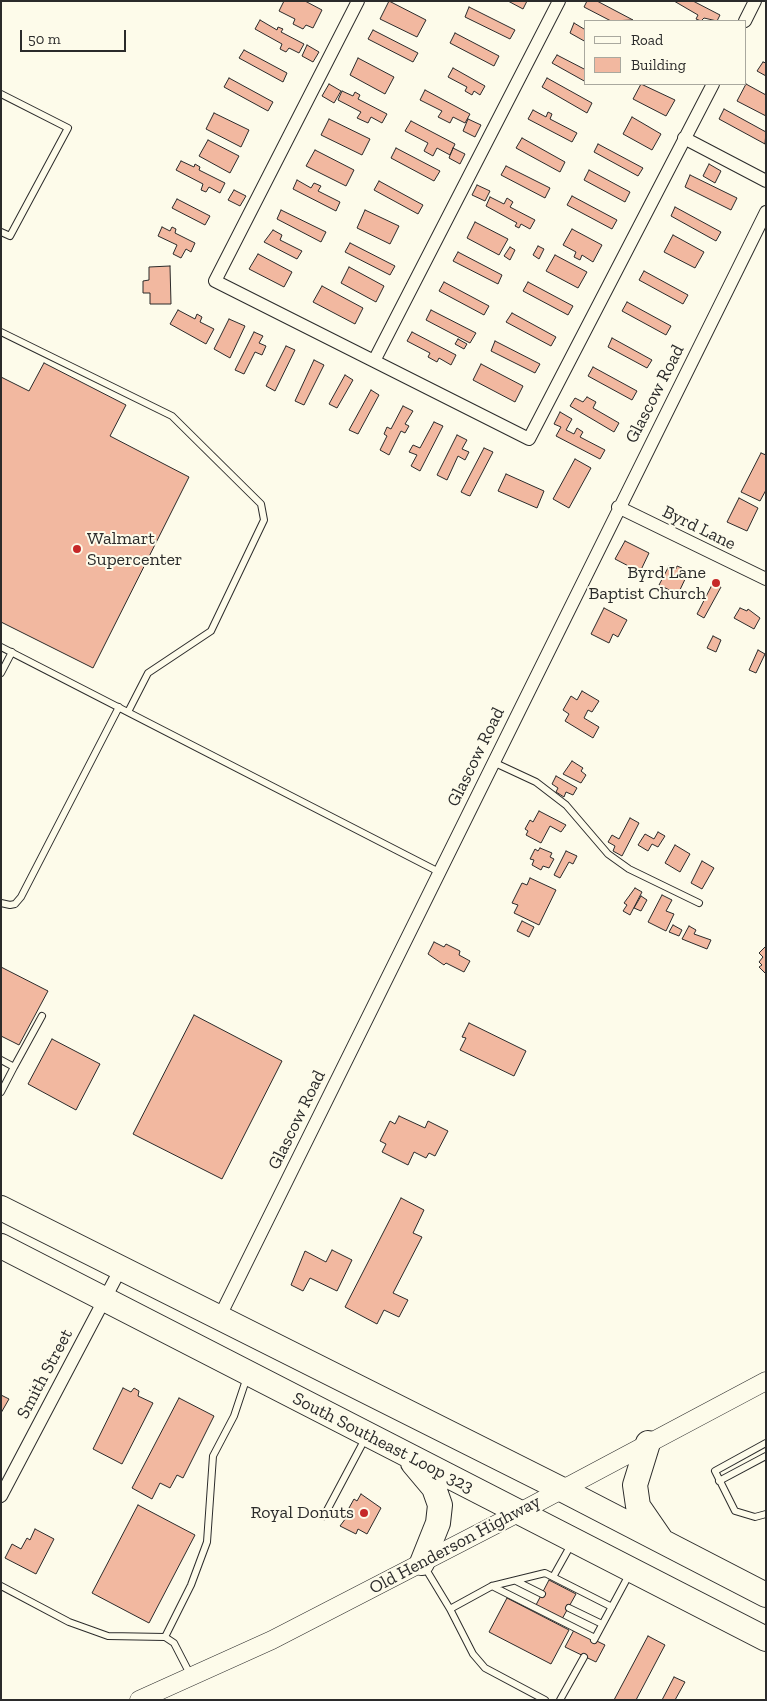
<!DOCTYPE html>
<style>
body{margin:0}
#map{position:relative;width:767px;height:1701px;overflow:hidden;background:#fdfbea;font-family:"Zilla Slab",serif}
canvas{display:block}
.frame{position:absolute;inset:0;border:2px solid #2b2b2b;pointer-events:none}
.legend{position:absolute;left:584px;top:20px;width:162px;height:65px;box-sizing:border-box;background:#fdfbea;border:1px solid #a9a89e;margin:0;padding:6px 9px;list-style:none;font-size:15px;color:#2b2b2b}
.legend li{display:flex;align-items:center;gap:10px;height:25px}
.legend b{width:25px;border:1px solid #a9a89e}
.scale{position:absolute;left:20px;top:30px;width:106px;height:22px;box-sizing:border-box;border:2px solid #2b2b2b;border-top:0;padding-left:6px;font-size:15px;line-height:18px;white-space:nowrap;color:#2b2b2b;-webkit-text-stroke:4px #fdfbea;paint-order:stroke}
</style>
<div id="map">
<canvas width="767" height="1701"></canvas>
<div class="frame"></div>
<ul class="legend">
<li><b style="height:6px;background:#fdfbea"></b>Road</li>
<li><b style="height:14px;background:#f2b8a0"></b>Building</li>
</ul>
<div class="scale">50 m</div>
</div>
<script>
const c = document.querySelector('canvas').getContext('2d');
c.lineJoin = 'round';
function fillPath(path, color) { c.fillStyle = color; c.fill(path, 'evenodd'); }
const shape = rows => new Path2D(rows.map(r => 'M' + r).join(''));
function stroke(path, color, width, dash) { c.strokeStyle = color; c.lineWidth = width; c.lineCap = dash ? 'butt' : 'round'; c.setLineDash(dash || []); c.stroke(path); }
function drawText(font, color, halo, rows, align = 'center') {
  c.font = font + ' "Zilla Slab",serif'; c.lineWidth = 4; c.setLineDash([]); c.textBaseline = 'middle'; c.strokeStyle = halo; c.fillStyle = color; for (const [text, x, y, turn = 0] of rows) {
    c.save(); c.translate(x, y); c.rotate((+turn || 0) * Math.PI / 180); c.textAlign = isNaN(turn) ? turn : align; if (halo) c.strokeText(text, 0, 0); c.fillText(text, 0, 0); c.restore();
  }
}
const building = shape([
 [284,1,305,1,322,10,313,28,306,25,303,29,293,24,295,19,279,11,284,1],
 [389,1,426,20,417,37,380,19,389,1],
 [508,1,527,1,523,9,508,1],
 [587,1,597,1,633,20,611,21,584,7,587,1],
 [674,1,693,1,720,15,717,21,704,18,701,21,696,19,698,15,674,1],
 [469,7,515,30,510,39,465,17,469,7],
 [260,20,277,30,278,27,283,29,281,32,304,44,299,53,289,48,286,52,280,49,282,44,255,29,260,20],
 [574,23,584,29,586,27,586,42,570,33,574,23],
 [373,30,418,53,413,62,368,39,373,30],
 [455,33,499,56,494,66,450,43,455,33],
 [307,45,319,52,313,62,302,56,307,45],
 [244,50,287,73,283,82,239,58,244,50],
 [557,55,586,70,586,82,552,63,557,55],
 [358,58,394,77,385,94,350,75,358,58],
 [763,62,766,63,766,76,757,71,763,62],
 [453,68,485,86,480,95,474,91,472,95,465,91,467,87,448,77,453,68],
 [229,78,273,102,268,111,224,87,229,78],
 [547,78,592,103,587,113,542,87,547,78],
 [329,84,341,91,334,103,322,96,329,84],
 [641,84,675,100,666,116,633,99,641,84],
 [746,84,766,95,766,116,737,101,746,84],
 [425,90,470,114,465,123,453,117,450,123,438,117,442,111,420,100,425,90],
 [342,91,353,96,355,92,360,95,358,99,387,114,382,123,371,117,368,123,357,118,361,112,338,100,342,91],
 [724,109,766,132,765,144,719,119,724,109],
 [533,110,546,117,548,112,552,114,550,119,577,133,572,142,528,119,533,110],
 [214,113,249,130,241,147,206,129,214,113],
 [632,117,661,134,652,150,623,134,632,117],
 [329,119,370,139,362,155,321,135,329,119],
 [468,119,481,125,475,137,463,131,468,119],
 [411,121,455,144,450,155,437,148,433,156,424,151,428,143,405,131,411,121],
 [522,138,565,162,560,172,516,148,522,138],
 [208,140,239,156,230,173,199,156,208,140],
 [598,144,643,168,638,176,594,152,598,144],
 [396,148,440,171,434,181,391,158,396,148],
 [453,148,465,154,460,164,449,158,453,148],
 [315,150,354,170,346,186,306,166,315,150],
 [181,161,194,167,195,164,200,167,199,170,225,183,220,193,209,187,206,192,201,190,203,184,176,170,181,161],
 [709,164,721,171,715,183,703,176,709,164],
 [506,166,550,188,545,198,501,175,506,166],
 [589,170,630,192,625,202,584,180,589,170],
 [690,175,737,198,731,210,685,187,690,175],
 [297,180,311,188,314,183,321,186,318,191,340,202,336,211,293,189,297,180],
 [379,181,423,205,418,214,374,190,379,181],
 [477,185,490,191,485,201,472,195,477,185],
 [234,190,246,196,240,206,228,200,234,190],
 [572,196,617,220,612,229,567,205,572,196],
 [490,197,504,204,507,198,513,202,510,207,535,220,530,229,521,224,519,228,515,226,517,223,486,206,490,197],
 [177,199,210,216,205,225,172,208,177,199],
 [675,207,721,232,716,241,671,216,675,207],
 [281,210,326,232,321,242,277,219,281,210],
 [365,210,399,226,390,244,357,228,365,210],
 [475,222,508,239,499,255,467,238,475,222],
 [162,227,170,231,172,227,176,229,175,233,195,243,191,252,186,249,181,258,173,254,177,245,158,236,162,227],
 [572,229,602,245,593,262,582,255,580,260,574,257,576,252,563,245,572,229],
 [273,230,282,235,280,240,302,251,297,259,264,242,273,230],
 [673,235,704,252,695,268,664,252,673,235],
 [350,243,395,266,390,275,345,252,350,243],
 [538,246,544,249,539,259,533,255,538,246],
 [510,247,515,250,510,260,504,256,510,247],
 [458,252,502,275,498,284,453,261,458,252],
 [258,254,292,272,284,287,249,269,258,254],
 [555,255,587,272,578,288,546,271,555,255],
 [170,266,171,304,150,304,150,293,143,293,143,281,149,280,149,267,170,266],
 [349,267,384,286,376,302,341,283,349,267],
 [644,271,688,295,683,304,639,280,644,271],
 [444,282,489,306,484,315,439,291,444,282],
 [528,282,573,306,568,315,523,291,528,282],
 [322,286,363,308,355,324,313,302,322,286],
 [627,302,671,326,666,335,622,311,627,302],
 [178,310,195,319,197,314,202,317,200,322,214,329,206,344,170,324,178,310],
 [431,310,476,333,470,343,426,320,431,310],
 [512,313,556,337,551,346,506,322,512,313],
 [229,319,245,326,230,358,214,349,229,319],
 [254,332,263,336,259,343,266,346,262,355,255,352,244,374,235,370,254,332],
 [412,332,456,355,451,365,439,358,437,362,428,357,430,353,407,341,412,332],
 [612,338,652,360,647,368,608,347,612,338],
 [458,339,467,344,464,349,455,344,458,339],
 [495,341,540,364,535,373,491,351,495,341],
 [286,346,295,350,275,391,266,386,286,346],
 [314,360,324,365,304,405,295,401,314,360],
 [44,363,126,405,110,436,189,477,93,668,1,622,1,377,29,391,44,363],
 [481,364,523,386,515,402,473,380,481,364],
 [593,367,637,391,632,400,588,376,593,367],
 [345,375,353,380,337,408,329,404,345,375],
 [371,390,379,395,358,434,349,430,371,390],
 [587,397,596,402,593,408,619,423,614,432,570,406,575,398,583,402,587,397],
 [403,406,413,411,405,424,409,426,405,433,401,431,389,455,380,450,387,436,384,434,387,427,391,429,403,406],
 [560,412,572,419,566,430,574,434,577,428,583,432,580,437,605,450,600,459,556,436,561,427,554,424,560,412],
 [434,422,443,426,420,471,411,466,417,455,409,452,413,445,420,448,434,422],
 [457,435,467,440,462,449,469,452,465,460,458,456,447,480,437,475,457,435],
 [484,448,493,452,470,496,467,495,461,492,484,448],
 [761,453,766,455,766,490,760,501,741,492,761,453],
 [575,459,591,468,569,508,553,499,575,459],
 [506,474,544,491,537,508,498,491,506,474],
 [739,498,758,508,747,531,727,522,739,498],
 [625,541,649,553,640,572,615,559,625,541],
 [669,566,676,569,677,566,682,568,680,571,687,575,678,594,659,585,669,566],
 [713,583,721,587,704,618,697,614,713,583],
 [604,608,627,620,618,637,613,634,609,643,591,634,604,608],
 [740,608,747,611,748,609,760,618,754,629,734,618,740,608],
 [713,636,721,640,716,652,707,648,713,636],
 [758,650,765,654,756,673,749,670,758,650],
 [582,691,599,701,592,712,588,710,584,718,599,727,593,738,565,721,569,714,563,710,571,696,577,700,582,691],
 [572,761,583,768,581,771,586,775,581,783,563,774,572,761],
 [556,776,577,788,573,795,566,792,564,797,556,792,558,788,552,784,556,776],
 [539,811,566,825,561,832,550,826,541,843,526,835,528,831,525,829,530,820,533,822,539,811],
 [630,818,639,823,622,856,613,851,615,846,608,842,612,835,619,839,630,818],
 [658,832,665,836,658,847,652,844,648,851,638,845,645,834,654,839,658,832],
 [675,845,690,854,680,872,665,863,675,845],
 [540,848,552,853,550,857,554,859,549,868,543,866,541,870,532,865,534,860,530,859,535,849,538,851,540,848],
 [566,851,577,856,573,864,569,862,560,878,554,875,566,851],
 [702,861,714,868,702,889,691,883,702,861],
 [530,878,556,890,539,925,514,913,518,905,512,903,522,883,527,885,530,878],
 [635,888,642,892,630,915,623,911,627,905,624,903,635,888],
 [662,895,672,900,666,911,674,914,666,931,648,922,662,895],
 [641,896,647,900,641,911,634,908,641,896],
 [522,921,534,927,529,937,517,931,522,921],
 [673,925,682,930,679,936,669,932,673,925],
 [689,926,696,930,694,934,711,940,707,949,682,939,689,926],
 [434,942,444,947,446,944,460,951,459,955,470,961,464,972,446,963,444,965,428,954,434,942],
 [766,946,766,973,765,973,759,967,762,965,759,962,763,957,759,953,766,946],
 [1,967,48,991,19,1045,1,1036,1,967],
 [194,1015,282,1061,222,1179,133,1134,194,1015],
 [469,1023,526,1051,514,1076,460,1050,466,1038,462,1037,469,1023],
 [52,1039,100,1064,76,1110,28,1084,52,1039],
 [399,1116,425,1128,428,1121,448,1131,435,1156,429,1153,426,1158,414,1152,408,1165,382,1152,386,1144,380,1141,390,1121,395,1124,399,1116],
 [401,1198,424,1210,413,1233,422,1237,393,1293,408,1300,399,1317,384,1310,377,1324,345,1307,401,1198],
 [332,1250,352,1260,337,1291,310,1278,303,1291,291,1285,305,1251,326,1262,332,1250],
 [123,1388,131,1392,134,1388,139,1391,138,1396,153,1403,122,1464,93,1449,123,1388],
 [1,1395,9,1399,1,1413,1,1395],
 [179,1398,214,1416,183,1478,177,1475,170,1488,160,1483,152,1499,132,1488,179,1398],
 [361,1494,381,1508,367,1534,358,1529,356,1534,340,1526,352,1510,349,1508,354,1499,357,1501,361,1494],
 [138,1505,195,1535,149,1623,92,1593,138,1505],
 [35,1529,54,1539,36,1574,5,1558,12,1544,21,1549,27,1538,30,1540,35,1529],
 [549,1580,576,1594,562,1619,536,1605,549,1580],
 [507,1598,569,1630,551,1664,489,1632,507,1598],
 [574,1630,605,1645,596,1662,565,1647,574,1630],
 [648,1636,665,1645,636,1700,614,1700,648,1636],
 [674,1677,685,1682,675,1700,662,1700,674,1677]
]);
fillPath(building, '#f2b8a0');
stroke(building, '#2b2b2b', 1);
const lane = shape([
 [1,94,68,128,10,236,1,232],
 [1,332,172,416,261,504,264,520,211,631,148,673,128,712],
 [1,647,439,872],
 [1,673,12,652],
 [493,762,536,782,566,805,608,854,629,869,699,903],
 [1,903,10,905,15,904,21,897,119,707],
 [1,1060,14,1067,1,1092],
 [14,1067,42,1016],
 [766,1443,715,1471,735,1511,755,1517,766,1514],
 [719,1481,766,1456],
 [324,1516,366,1437],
 [424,1566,450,1609,473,1654,485,1668,545,1700],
 [553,1577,572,1543],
 [516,1581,542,1594],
 [1,1586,69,1622,108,1636,165,1637,174,1643,190,1674],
 [492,1586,595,1638],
 [569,1608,602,1624],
 [450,1609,492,1586,545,1573,612,1607],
 [165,1637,191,1585,207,1542,213,1456,234,1416,247,1377],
 [594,1640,630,1573],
 [560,1700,584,1657]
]);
const street = shape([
 [358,1,215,281,529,439,713,84],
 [745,21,755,1],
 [684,138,766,181],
 [374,361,559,1],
 [618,507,766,579],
 [219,1318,766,212],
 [1,1496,121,1268]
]);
const secondary = shape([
 [139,1700,272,1640,518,1513,766,1381]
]);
const highway = shape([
 [1,1208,561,1489,766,1595],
 [1,1246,766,1639],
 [648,1443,635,1485,638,1506,660,1538],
 [413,1463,434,1488,440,1505,438,1523,422,1563]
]);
stroke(lane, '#2b2b2b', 8);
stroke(street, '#2b2b2b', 14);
stroke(secondary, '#2b2b2b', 19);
stroke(highway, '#2b2b2b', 26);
stroke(lane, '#fdfbea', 6);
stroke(street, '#fdfbea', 12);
stroke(secondary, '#fdfbea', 18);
stroke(highway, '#fdfbea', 24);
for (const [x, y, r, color] of [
 [77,549,5,"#c62828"],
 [716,583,5,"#c62828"],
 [364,1513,5,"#c62828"]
]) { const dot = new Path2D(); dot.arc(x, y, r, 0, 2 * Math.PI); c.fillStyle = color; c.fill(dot); stroke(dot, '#fdfbea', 2); }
drawText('18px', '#2b2b2b', '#fdfbea', [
 ["Glascow Road",655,394,-63],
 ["Byrd Lane",699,528,26],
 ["Glascow Road",476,757,-64],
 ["Glascow Road",297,1120,-64],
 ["Smith Street",45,1374,-62],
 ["South Southeast Loop 323",383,1443,27],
 ["Old Henderson Highway",455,1545,-28]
]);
drawText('18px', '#2b2b2b', '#fdfbea', [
 ["Walmart",87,539,"left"],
 ["Supercenter",87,560,"left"],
 ["Byrd Lane",706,573],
 ["Baptist Church",706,594],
 ["Royal Donuts",354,1513]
], 'right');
</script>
